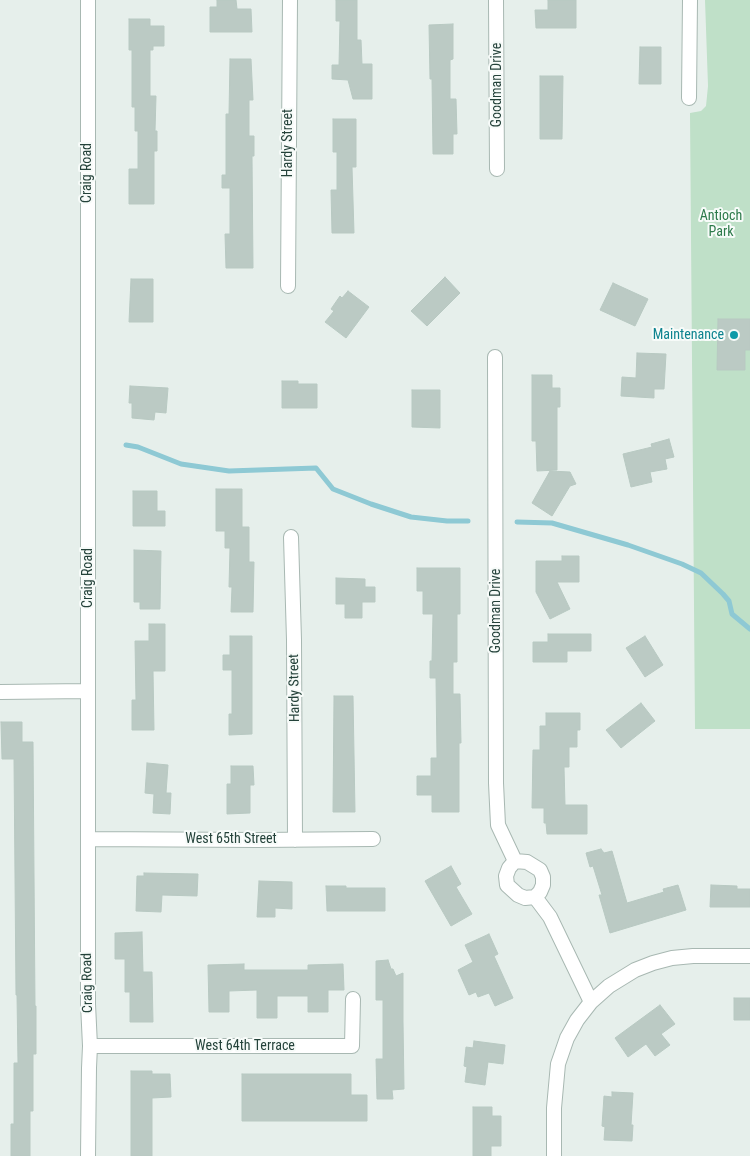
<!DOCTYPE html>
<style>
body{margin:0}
canvas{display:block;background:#e6efeb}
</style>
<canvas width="750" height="1156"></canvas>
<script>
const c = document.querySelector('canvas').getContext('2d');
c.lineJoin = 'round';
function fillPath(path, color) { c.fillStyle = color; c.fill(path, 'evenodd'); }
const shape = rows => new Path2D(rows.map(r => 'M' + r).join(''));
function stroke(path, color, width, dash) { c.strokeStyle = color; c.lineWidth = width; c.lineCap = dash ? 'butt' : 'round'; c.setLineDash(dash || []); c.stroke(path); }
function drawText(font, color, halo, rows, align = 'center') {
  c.font = font + ' "Roboto Condensed",sans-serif'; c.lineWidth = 4; c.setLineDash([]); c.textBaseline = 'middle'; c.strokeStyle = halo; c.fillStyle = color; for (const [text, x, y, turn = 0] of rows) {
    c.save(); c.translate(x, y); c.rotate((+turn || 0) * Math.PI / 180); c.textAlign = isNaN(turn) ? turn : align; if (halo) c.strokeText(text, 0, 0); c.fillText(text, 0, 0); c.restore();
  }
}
fillPath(shape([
 [705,0,750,0,750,729,695,729,690,113,701,111,706,106,708,86]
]), '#bfe0c8');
stroke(shape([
 [126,445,138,447,181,464,229,471,316,468,333,489,371,504,411,517,447,521,468,521],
 [517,522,552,523,628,545,682,564,701,573,723,594,729,601,732,614,750,629]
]), '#8ec9d4', 5);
const building = shape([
 [217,0,236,0,237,9,251,9,252,32,210,32,210,7,217,7,217,0],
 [336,0,357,0,357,40,361,40,362,64,372,64,372,99,353,99,348,80,332,79,332,65,339,65,340,21,336,21,336,0],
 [548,0,576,0,576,28,536,28,535,10,548,10,548,0],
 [129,19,150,19,150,26,164,26,164,46,153,46,153,50,150,50,150,96,156,96,155,131,157,131,157,151,154,151,154,204,129,204,129,169,138,169,138,131,135,131,135,107,132,107,132,50,129,50,129,19],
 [453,24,453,59,450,60,450,99,456,99,457,134,453,134,453,154,433,154,432,79,430,79,429,25,453,24],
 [640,47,661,47,661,84,639,84,640,47],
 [230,59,251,59,253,100,249,100,249,136,254,136,254,156,252,156,253,268,226,268,225,234,230,234,230,188,222,188,222,175,226,175,226,114,229,114,230,59],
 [540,76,563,76,562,139,540,139,540,76],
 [333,119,356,119,356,167,352,167,354,233,332,233,331,190,337,190,337,152,333,152,333,119],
 [445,277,460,293,427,326,411,311,445,277],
 [131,279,153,279,153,322,129,322,131,279],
 [613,283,648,299,635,326,600,310,613,283],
 [348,291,369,307,346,338,325,322,334,311,331,309,340,296,342,298,348,291],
 [718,319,750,319,750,350,745,350,745,370,717,370,718,319],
 [637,353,666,354,664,389,654,389,654,398,621,396,622,377,636,378,637,353],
 [532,375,552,375,552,388,560,388,560,407,557,407,557,470,537,471,536,441,532,441,532,375],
 [282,381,298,381,298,384,317,384,317,408,282,408,282,381],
 [130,386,168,388,166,413,155,412,154,420,132,418,132,403,129,403,130,386],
 [412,390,440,390,440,428,412,427,412,390],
 [669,439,674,457,665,459,667,469,650,472,652,482,631,487,623,454,652,447,651,444,669,439],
 [550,471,570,472,576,484,570,486,552,516,532,503,550,471],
 [216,489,242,489,242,527,249,527,249,562,254,562,253,612,231,612,232,587,229,587,230,548,225,548,225,531,216,531,216,489],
 [133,491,157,491,157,511,165,511,165,526,133,526,133,491],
 [134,550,161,551,160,609,140,609,140,602,134,602,134,550],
 [562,556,579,556,579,582,557,582,570,609,550,619,536,592,536,561,562,561,562,556],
 [417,568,460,568,460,614,457,614,457,662,453,662,453,694,460,694,461,743,459,743,459,812,432,812,432,795,417,795,417,776,431,776,431,758,437,758,436,678,430,678,430,661,432,661,433,614,423,614,423,591,417,591,417,568],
 [336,578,365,579,365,587,375,587,375,602,362,602,362,618,345,618,345,604,336,604,336,578],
 [149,624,165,624,165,671,153,671,154,730,132,730,132,700,136,700,135,641,149,641,149,624],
 [548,634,591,634,591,651,567,651,567,662,533,662,533,642,548,642,548,634],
 [230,636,252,636,252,734,229,735,229,714,232,714,232,670,223,670,223,655,230,655,230,636],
 [645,636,663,665,645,677,626,648,645,636],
 [334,696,353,696,355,812,333,812,334,696],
 [641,703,655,721,621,748,606,730,641,703],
 [546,713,580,713,580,730,577,730,577,747,569,747,569,767,564,767,565,805,587,805,587,834,547,834,546,823,544,823,544,808,532,808,533,750,540,750,540,726,546,726,546,713],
 [1,722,22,722,22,742,33,742,35,1006,36,1006,36,1054,33,1054,33,1111,30,1111,30,1156,11,1156,11,1124,14,1124,14,1063,18,1063,17,995,16,995,14,759,2,759,1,722],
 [147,763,168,765,166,793,171,793,170,814,153,813,154,794,145,793,147,763],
 [231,766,253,766,254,785,250,785,250,813,227,814,227,784,231,784,231,766],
 [601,849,604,853,612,851,627,903,664,892,663,889,678,885,686,910,610,933,599,895,602,895,593,866,590,867,586,853,601,849],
 [451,866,461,884,456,887,472,914,451,926,425,881,451,866],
 [144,873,198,874,197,896,162,895,161,912,136,911,137,876,144,876,144,873],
 [259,881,292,882,292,909,275,908,275,917,257,917,259,881],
 [711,885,737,886,737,889,750,889,750,907,710,907,711,885],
 [326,886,346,886,346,888,385,888,385,911,327,911,326,886],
 [142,932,143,972,152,972,153,1022,130,1022,130,992,125,992,125,959,115,959,115,933,142,932],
 [489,934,498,954,494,956,513,998,495,1006,489,993,478,997,476,992,469,995,458,970,473,962,465,945,489,934],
 [388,960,391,969,393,969,396,976,403,973,403,1021,404,1089,392,1090,393,1099,377,1099,376,1059,383,1059,383,1000,376,1000,376,961,388,960],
 [244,964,244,970,308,970,308,965,343,964,344,990,328,990,328,1012,308,1012,308,996,277,996,277,1018,257,1018,257,990,229,991,229,1012,209,1012,208,965,244,964],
 [734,998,750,998,750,1020,734,1020,734,998],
 [660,1005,675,1024,661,1034,670,1045,655,1056,646,1044,628,1057,615,1038,660,1005],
 [474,1041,505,1045,503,1064,488,1062,485,1085,465,1082,467,1067,464,1066,466,1047,473,1048,474,1041],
 [131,1071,152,1071,152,1074,170,1074,171,1097,152,1098,152,1156,131,1156,131,1071],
 [242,1074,351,1074,351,1095,367,1095,367,1121,242,1121,242,1074],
 [612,1092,633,1093,631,1125,633,1125,632,1141,604,1140,605,1127,602,1126,604,1096,612,1097,612,1092],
 [473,1107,492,1107,492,1116,501,1116,501,1146,491,1146,491,1156,473,1156,473,1107]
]);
fillPath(building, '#bbcac4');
stroke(building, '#b8c9c2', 1);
const minor = shape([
 [88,0,88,1004,90,1046,89,1068,88,1156],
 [496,0,497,169],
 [689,98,690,0],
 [288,286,290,0],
 [495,357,496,783,498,825,515,861],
 [291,537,294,640,295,840],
 [0,692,87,691],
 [88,839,258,840,373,839],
 [515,861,527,862,540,870,543,877,543,885,540,892,535,897,525,898,518,895,507,885,506,876,509,868,515,861],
 [535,897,550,917,591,1002],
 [90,1046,352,1046,353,999],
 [554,1156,554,1108,558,1064,567,1038,577,1020,591,1002,609,986,635,970,653,963,672,958,693,956,750,956]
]);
stroke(minor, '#a8b8b2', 16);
stroke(minor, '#fff', 14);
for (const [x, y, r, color] of [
 [734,335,5,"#0f9aa8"]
]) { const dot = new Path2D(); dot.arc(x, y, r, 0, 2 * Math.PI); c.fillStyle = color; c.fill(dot); stroke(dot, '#f7fbf9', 2); }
drawText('14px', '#24423a', '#f7fbf9', [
 ["Goodman Drive",497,85,-90],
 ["Hardy Street",288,143,-90],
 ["Craig Road",87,173,-90],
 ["Craig Road",88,578,-90],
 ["Goodman Drive",496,611,-90],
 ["Hardy Street",295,688,-91],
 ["West 65th Street",231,839],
 ["Craig Road",88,983,-91],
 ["West 64th Terrace",245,1046]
]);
drawText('14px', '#2d7a4b', '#f7fbf9', [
 ["Antioch",721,216],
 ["Park",721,232]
]);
drawText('14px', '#0d838f', '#f7fbf9', [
 ["Maintenance",724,335]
], 'right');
</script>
